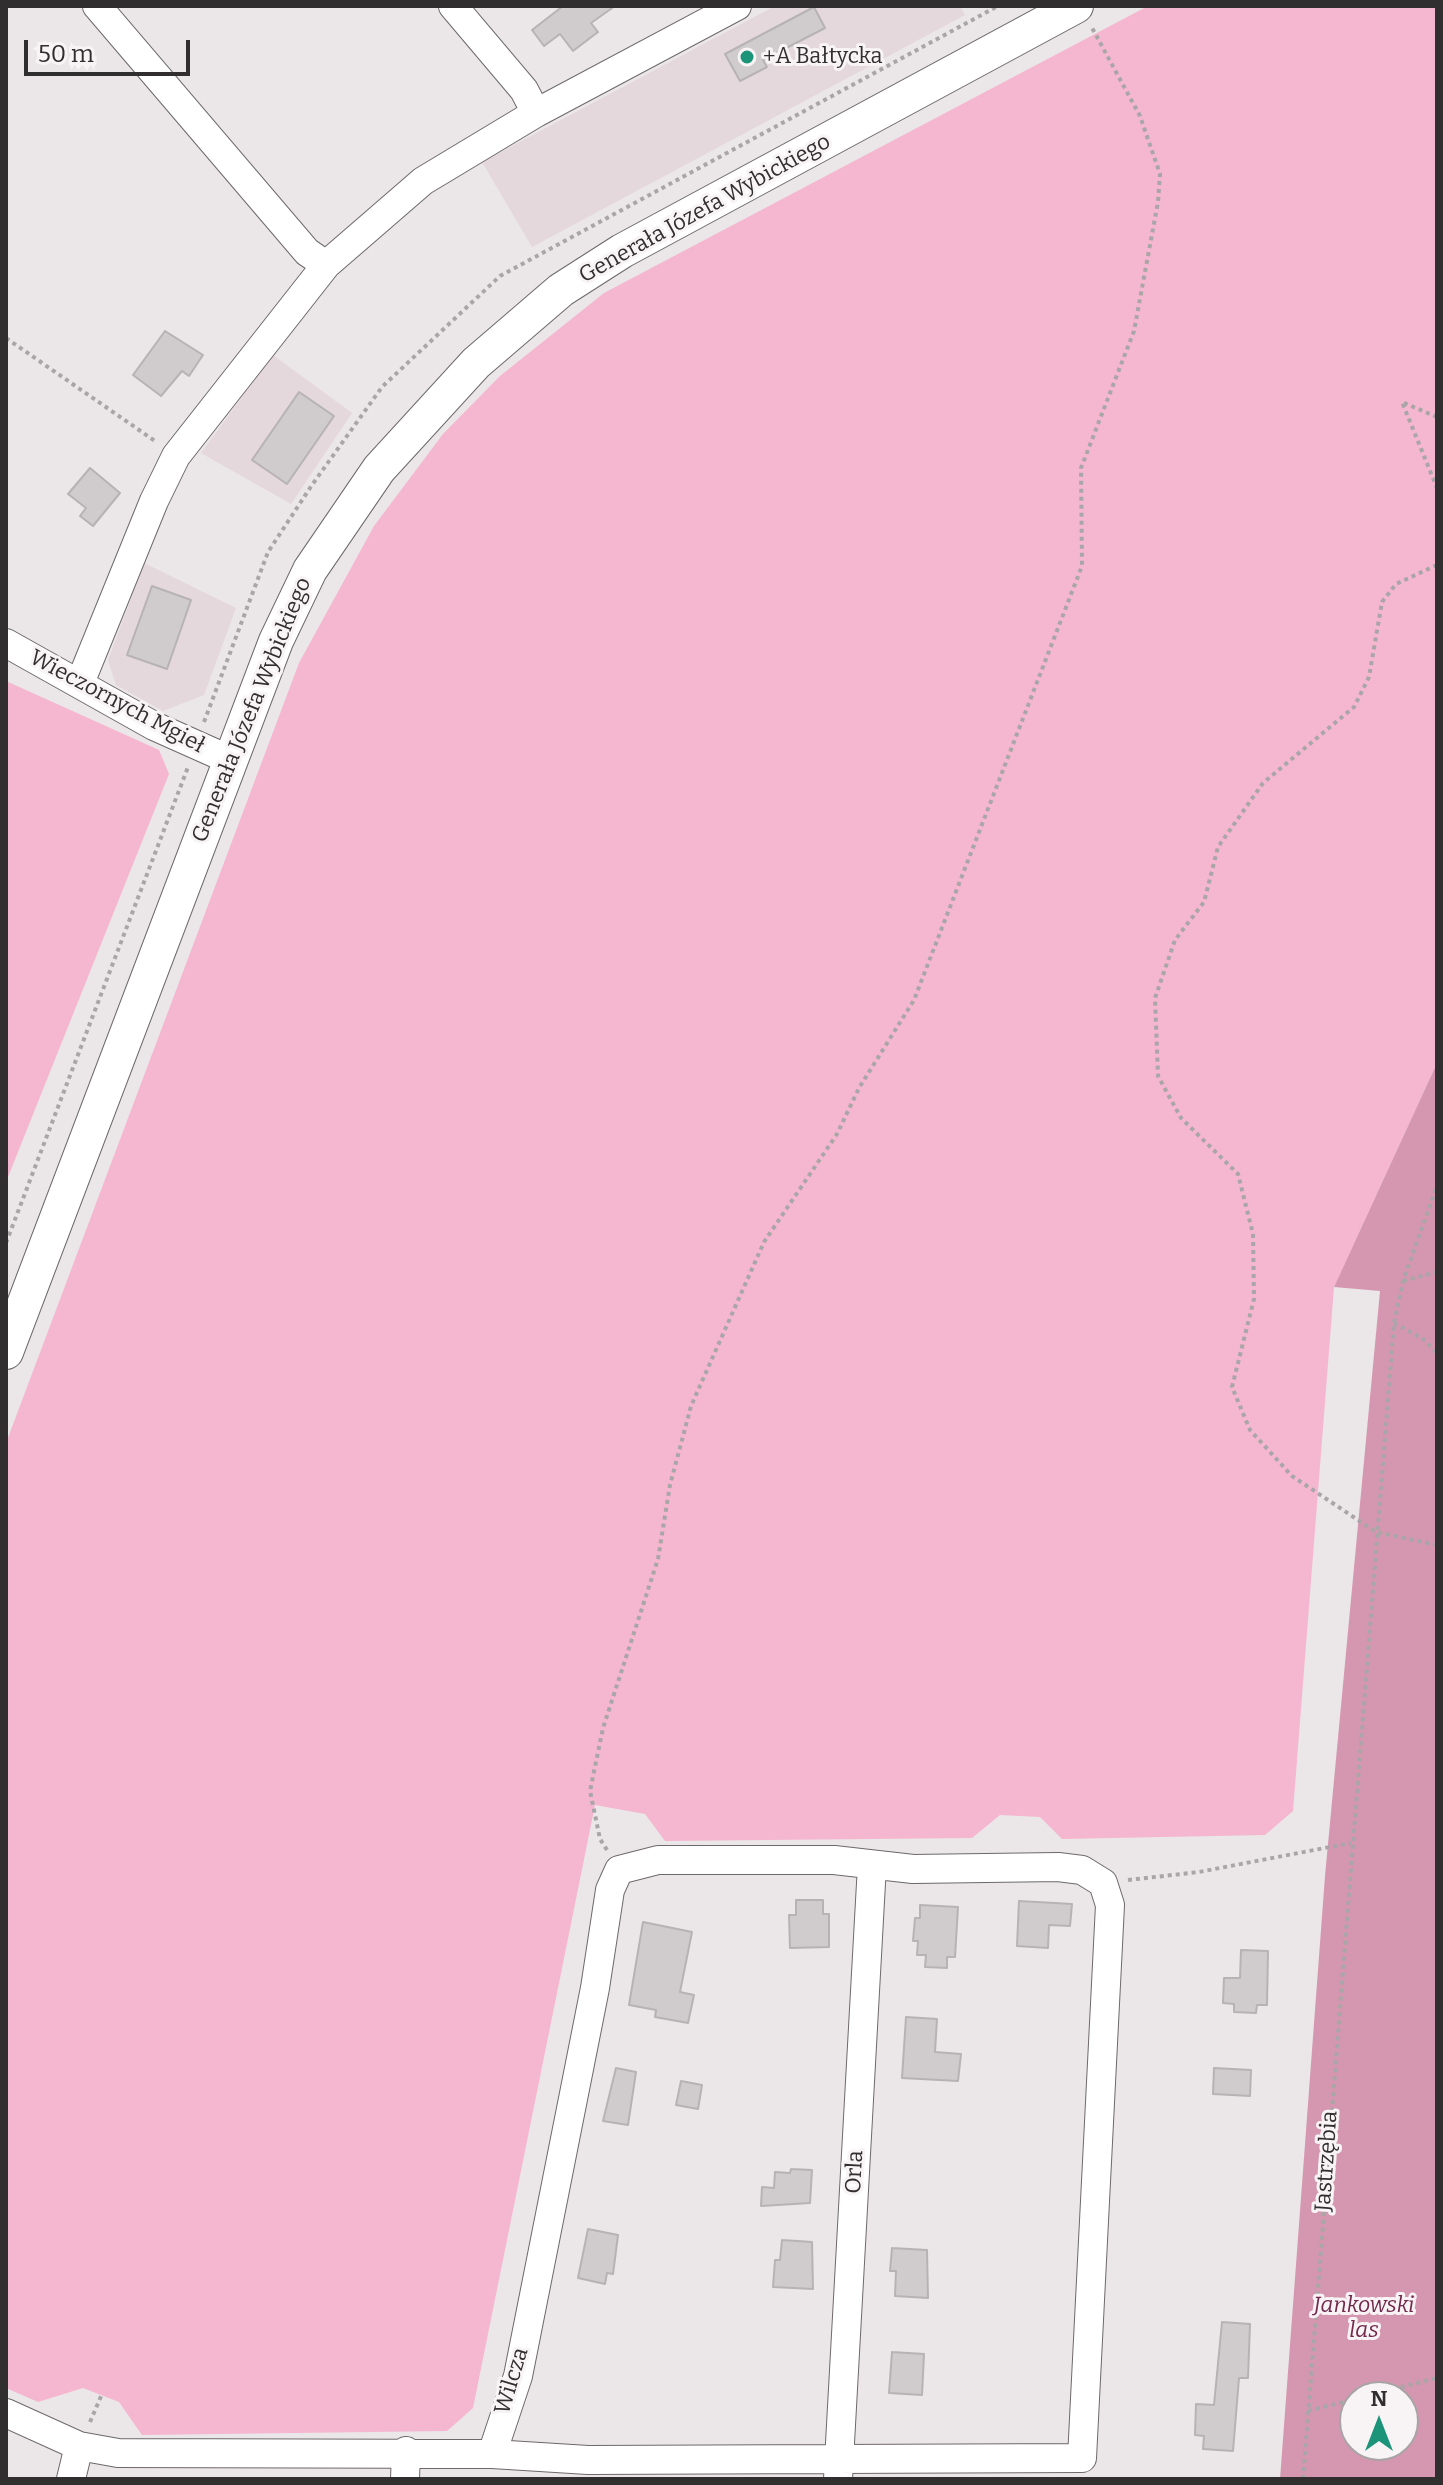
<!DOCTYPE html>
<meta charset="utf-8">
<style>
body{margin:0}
#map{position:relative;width:1443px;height:2485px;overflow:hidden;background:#ebe6e8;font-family:Bitter,serif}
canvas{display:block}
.frame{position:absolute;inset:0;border:8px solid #302e2f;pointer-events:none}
.north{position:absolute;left:1339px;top:2381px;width:80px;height:80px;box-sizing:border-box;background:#f8f3f5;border:2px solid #a8a4a6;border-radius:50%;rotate:0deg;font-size:22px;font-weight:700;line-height:32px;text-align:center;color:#302e2f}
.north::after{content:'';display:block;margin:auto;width:28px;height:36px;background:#1b9479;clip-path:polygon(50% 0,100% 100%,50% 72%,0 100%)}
.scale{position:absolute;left:24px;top:40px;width:166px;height:36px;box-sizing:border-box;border:4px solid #302e2f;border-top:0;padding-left:10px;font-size:24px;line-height:28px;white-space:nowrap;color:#302e2f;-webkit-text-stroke:6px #f8f3f5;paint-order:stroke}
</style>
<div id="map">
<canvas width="1443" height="2485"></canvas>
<div class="frame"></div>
<div class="north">N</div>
<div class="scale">50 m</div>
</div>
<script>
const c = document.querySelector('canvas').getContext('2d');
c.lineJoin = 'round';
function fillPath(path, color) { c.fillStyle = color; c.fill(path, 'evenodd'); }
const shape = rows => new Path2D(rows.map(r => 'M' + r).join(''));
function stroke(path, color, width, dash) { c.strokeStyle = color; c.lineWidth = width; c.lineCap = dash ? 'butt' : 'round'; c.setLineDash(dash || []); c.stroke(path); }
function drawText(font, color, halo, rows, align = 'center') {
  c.font = font + ' Bitter,serif'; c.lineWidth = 6; c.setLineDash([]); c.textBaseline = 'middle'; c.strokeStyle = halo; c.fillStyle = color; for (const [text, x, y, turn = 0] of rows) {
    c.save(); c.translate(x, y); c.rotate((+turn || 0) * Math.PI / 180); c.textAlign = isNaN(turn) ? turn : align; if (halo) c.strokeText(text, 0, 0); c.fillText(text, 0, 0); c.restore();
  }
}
fillPath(shape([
 [775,6,960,6,965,15,532,247,482,162],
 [273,355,352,413,291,504,201,453],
 [144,563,236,608,204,695,163,711,116,685,108,660]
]), '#e4d8dc');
fillPath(shape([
 [1148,6,1437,6,1437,1063,1334,1287,1293,1811,1265,1835,1062,1839,1040,1817,1000,1815,972,1838,665,1841,645,1814,595,1805,473,2408,447,2431,142,2435,119,2402,83,2388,38,2402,6,2388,6,1443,299,663,374,526,443,434,500,376,604,293],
 [6,681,159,750,169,774,6,1182]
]), '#f5b6cf');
fillPath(shape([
 [1437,1063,1437,2479,1280,2479,1325,1876,1380,1291,1334,1287],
 [1355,2397,1403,2397,1403,2445,1355,2445]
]), '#d497af');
const building = shape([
 [563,6,615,6,591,23,598,32,573,51,560,34,544,46,532,30,563,6],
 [814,7,825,28,763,60,767,67,740,81,725,54,814,7],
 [165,331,203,355,189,376,182,371,161,396,133,375,165,331],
 [299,392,334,416,287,484,252,460,299,392],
 [90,468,120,493,93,526,80,516,86,508,68,494,90,468],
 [152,586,191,600,167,669,127,655,152,586],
 [796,1900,823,1900,823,1914,829,1914,829,1947,790,1948,789,1915,796,1915,796,1900],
 [1019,1901,1072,1904,1070,1926,1049,1925,1048,1948,1017,1946,1019,1901],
 [920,1905,958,1907,955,1957,947,1957,947,1968,925,1967,926,1955,917,1955,918,1941,913,1941,915,1918,920,1918,920,1905],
 [643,1922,692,1932,680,1992,694,1995,688,2023,655,2017,656,2010,629,2005,643,1922],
 [1241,1950,1268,1951,1267,2005,1257,2005,1256,2013,1234,2012,1234,2004,1223,2003,1224,1978,1240,1978,1241,1950],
 [906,2017,937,2019,935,2052,961,2054,958,2081,902,2078,906,2017],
 [616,2068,636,2072,628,2125,603,2121,616,2068],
 [1214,2068,1251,2070,1250,2096,1213,2094,1214,2068],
 [681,2081,702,2085,698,2109,676,2105,681,2081],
 [791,2169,812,2170,810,2203,761,2206,762,2187,774,2188,775,2172,790,2173,791,2169],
 [588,2229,618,2235,613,2274,607,2273,605,2284,578,2278,588,2229],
 [782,2240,812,2242,813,2289,773,2287,775,2260,780,2260,782,2240],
 [892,2248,927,2250,928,2298,895,2296,896,2271,890,2271,892,2248],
 [1222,2322,1250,2324,1248,2378,1239,2378,1233,2451,1203,2449,1204,2436,1195,2435,1196,2404,1214,2405,1222,2322],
 [892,2352,924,2354,922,2395,889,2393,892,2352]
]);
fillPath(building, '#d0cccd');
stroke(building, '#b7b3b4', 2);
const minor = shape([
 [97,6,307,252,326,265],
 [453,6,524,90,536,113],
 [6,643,154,726,228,759],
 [80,683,154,501,176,456,326,265,423,181,536,113,737,6],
 [6,2413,79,2446,118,2453,492,2454,518,2376,595,1988,610,1890,619,1870,658,1860,834,1860,913,1869,1058,1867,1082,1870,1103,1883,1110,1905,1082,2458,588,2460,492,2454],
 [71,2479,79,2446],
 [405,2479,406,2451],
 [838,2479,872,1865]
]);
const major = shape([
 [6,1352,276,641,310,570,379,469,476,363,561,290,622,251,1076,6]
]);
stroke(minor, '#6e696b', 30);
stroke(major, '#6e696b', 36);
stroke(shape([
 [6,338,155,441],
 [1437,417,1402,402,1437,488],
 [1437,565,1396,584,1382,602,1369,677,1354,707,1263,783,1218,847,1204,902,1175,940,1155,998,1158,1076,1181,1118,1238,1174,1253,1234,1254,1299,1232,1387,1250,1430,1292,1476,1376,1532,1437,1545],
 [204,722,268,552,312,485,382,387,500,276,998,6],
 [6,1243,188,767],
 [1403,1281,1437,1272],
 [1394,1323,1423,1339,1437,1353],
 [607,1850,600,1839,590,1791,603,1728,658,1559,670,1485,691,1406,764,1242,837,1134,859,1088,914,1000,1082,566,1081,468,1134,331,1158,202,1160,174,1140,116,1091,26],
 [1128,1880,1199,1872,1351,1843],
 [1362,2397,1437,2378],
 [1308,2411,1355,2399],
 [90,2422,102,2394],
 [1303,2479,1394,1323,1403,1281,1437,1186]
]), '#aaa6a7', 4, [4, 4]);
stroke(minor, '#fff', 28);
stroke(major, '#fff', 34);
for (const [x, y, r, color] of [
 [747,57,8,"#1b9479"]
]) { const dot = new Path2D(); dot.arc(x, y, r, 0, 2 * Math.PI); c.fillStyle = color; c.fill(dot); stroke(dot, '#f8f3f5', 3); }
drawText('22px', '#302e2f', '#f8f3f5', [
 ["+A Bałtycka",763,57]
], 'left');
drawText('22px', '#302e2f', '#f8f3f5', [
 ["Generała Józefa Wybickiego",705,209,-29],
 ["Wieczornych Mgieł",117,702,28],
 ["Generała Józefa Wybickiego",252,710,-68],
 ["Jastrzębia",1327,2161,-86],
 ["Orla",855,2172,-87],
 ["Wilcza",512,2381,-73]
]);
drawText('italic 22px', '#72294c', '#f8f3f5', [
 ["Jankowski",1364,2306],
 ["las",1364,2331]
]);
</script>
